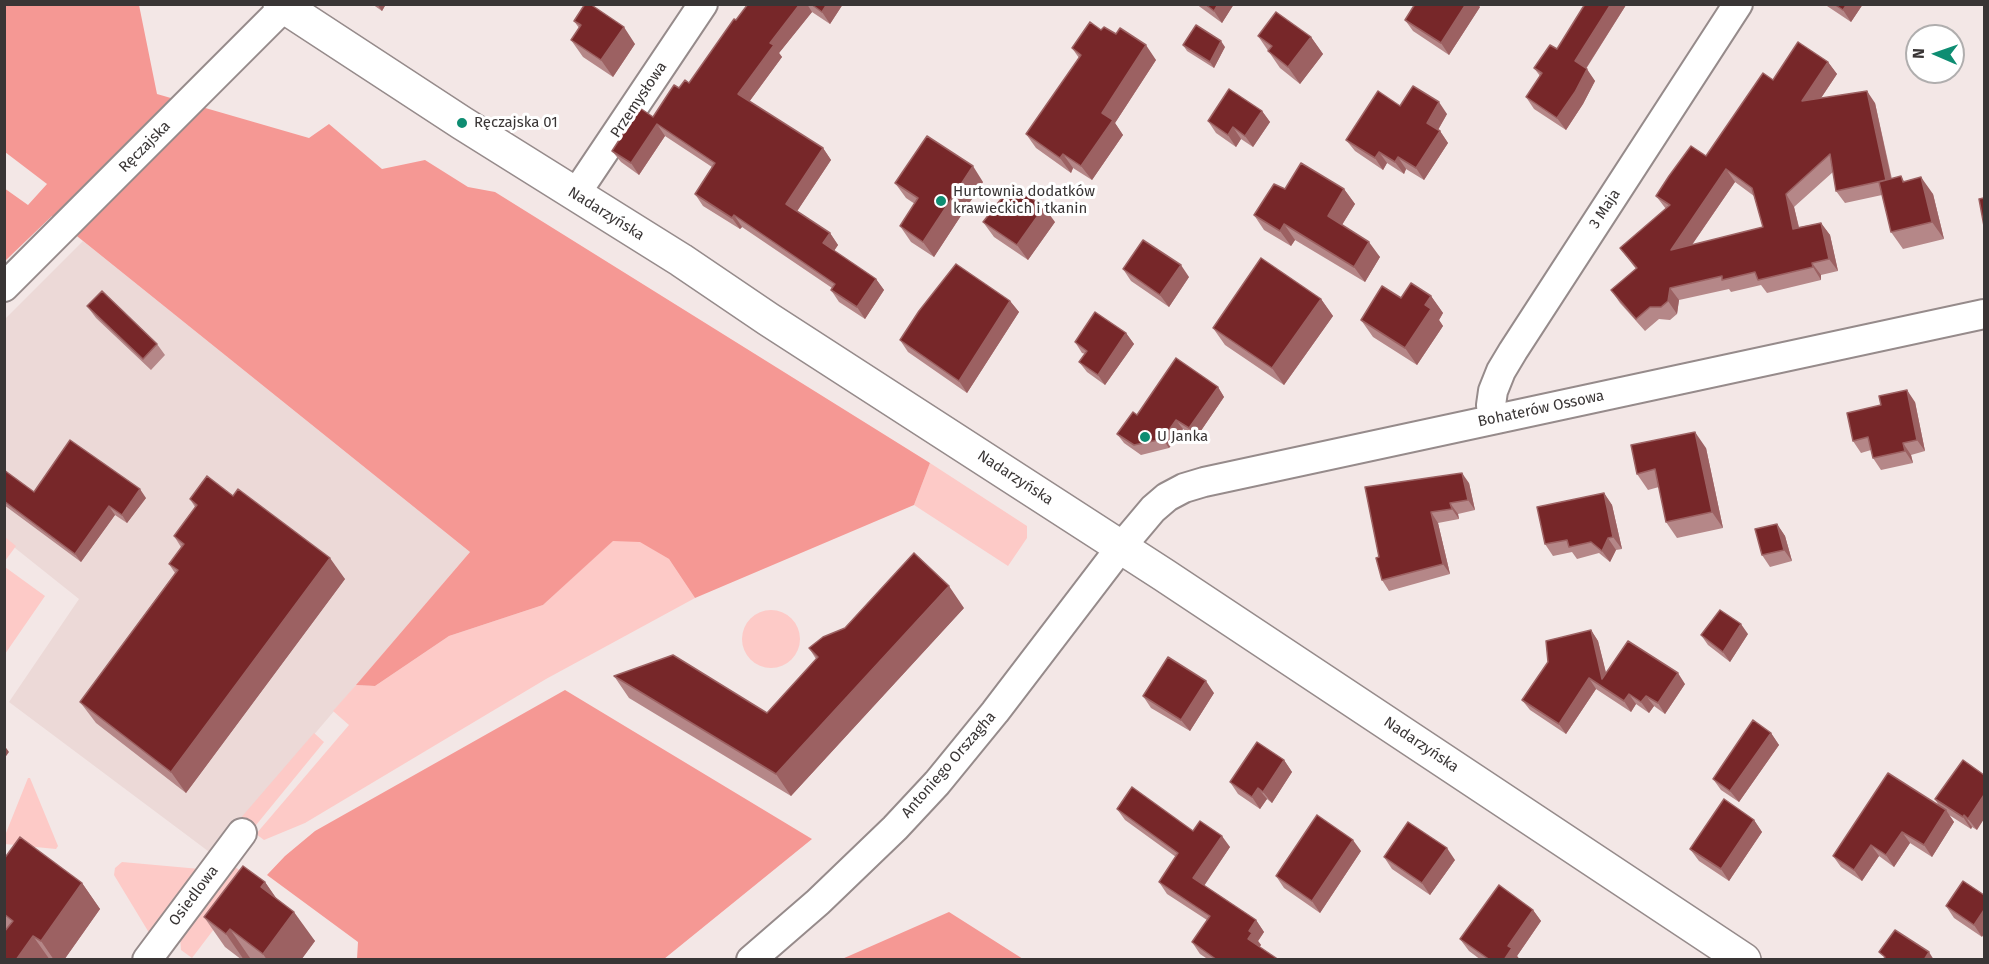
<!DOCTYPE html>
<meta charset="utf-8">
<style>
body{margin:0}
#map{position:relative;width:1989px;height:964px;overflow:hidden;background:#f3e7e6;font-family:"Fira Sans",sans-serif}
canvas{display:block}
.frame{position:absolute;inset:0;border:6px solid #393535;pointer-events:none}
.north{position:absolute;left:1905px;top:24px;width:60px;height:60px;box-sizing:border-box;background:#fff;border:2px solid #b0aeae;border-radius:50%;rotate:272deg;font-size:16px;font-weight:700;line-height:24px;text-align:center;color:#393535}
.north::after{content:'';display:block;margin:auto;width:21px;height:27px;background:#0e8d72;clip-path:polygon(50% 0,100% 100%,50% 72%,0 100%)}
</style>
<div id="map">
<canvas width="1989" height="964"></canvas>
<div class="frame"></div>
<div class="north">N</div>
</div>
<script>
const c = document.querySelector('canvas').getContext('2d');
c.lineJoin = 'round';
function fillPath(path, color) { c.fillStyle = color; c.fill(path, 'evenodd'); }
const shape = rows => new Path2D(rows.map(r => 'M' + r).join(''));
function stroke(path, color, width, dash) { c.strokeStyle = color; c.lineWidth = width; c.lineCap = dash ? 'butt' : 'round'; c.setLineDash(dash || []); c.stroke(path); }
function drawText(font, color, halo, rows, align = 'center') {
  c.font = font + ' "Fira Sans",sans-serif'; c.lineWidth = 6; c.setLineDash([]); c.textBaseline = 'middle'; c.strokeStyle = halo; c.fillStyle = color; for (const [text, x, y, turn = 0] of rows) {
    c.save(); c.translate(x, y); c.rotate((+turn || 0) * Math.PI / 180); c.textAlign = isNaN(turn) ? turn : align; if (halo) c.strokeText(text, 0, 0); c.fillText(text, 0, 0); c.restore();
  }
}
fillPath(shape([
 [83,241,470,552,212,854,9,702,79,599,5,540,5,319]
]), '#ecd9d7');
fillPath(shape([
 [930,463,1027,526,1027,538,1008,566,914,505],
 [5,537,16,546,5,561],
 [612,541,640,541,669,559,695,598,546,679,305,823,264,840,256,834,349,725,333,711,356,685,375,686,449,636,543,605],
 [5,567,45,596,5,654],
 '742 639a29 29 0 1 1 58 0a29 29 0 1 1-58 0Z',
 [314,733,324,742,252,830,239,820],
 [28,778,30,778,58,846,56,849,5,844,4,838],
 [122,862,200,869,151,936,114,875,115,868],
 [235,867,252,879,192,958,181,950,180,937]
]), '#fdcac7');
fillPath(shape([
 [5,5,139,5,157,94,309,138,329,124,382,169,425,160,468,187,495,192,930,463,914,505,695,598,669,559,640,542,613,541,543,605,449,636,375,686,356,685,470,552,52,216,5,261,4,188,28,205,47,184,5,152],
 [565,690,812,839,664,959,357,959,358,942,267,875,285,856,315,831],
 [949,912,1023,959,842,959]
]), '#f59894');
const minor = shape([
 [575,195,703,4],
 [4,287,287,4],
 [1492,420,1491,405,1493,391,1501,371,1513,351,1738,4],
 [147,960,242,833],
 [751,960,818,902,895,828,937,783,995,712,1121,547,1153,509,1167,497,1184,488,1204,482,1984,314]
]);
const major = shape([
 [280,4,462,123,681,260,768,319,1164,575,1744,960]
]);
stroke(minor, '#968b8b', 32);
stroke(major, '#968b8b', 36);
stroke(minor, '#fff', 28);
stroke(major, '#fff', 33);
fillPath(shape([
 [372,4,386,4,382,11],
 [748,4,843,4,830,24,812,12,779,53,782,57,749,102,823,148,831,160,797,211,830,233,838,245,834,251,876,279,884,290,865,319,839,302,831,290,832,288,742,227,740,229,703,206,695,194,712,167,665,136,639,175,621,162,612,151,653,117,679,88,689,83],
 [1196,4,1234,4,1222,23],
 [1824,4,1863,4,1851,22],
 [1626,5,1586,69,1595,81,1583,104,1566,130,1534,109,1526,97,1540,76,1534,68,1557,49],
 [1480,7,1449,55,1413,31,1405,20],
 [574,21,635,44,613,77,583,57,571,40,579,28],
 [1101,30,1156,60,1115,123,1123,135,1092,180,1073,168,1071,173,1036,148,1026,134,1079,58,1072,48],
 [1258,36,1311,37,1323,54,1300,84,1280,68],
 [1183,45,1225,47,1214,68,1187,51],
 [1828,62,1837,74,1821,98,1875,103,1892,179,1901,176,1904,181,1933,194,1944,239,1903,249,1891,232,1882,195,1845,203,1836,191,1833,172,1794,207,1799,227,1821,223,1830,235,1838,271,1821,275,1821,280,1767,293,1761,285,1731,292,1729,289,1679,300,1677,314,1670,320,1659,319,1645,331,1620,303,1611,290,1636,269,1620,248,1666,209,1656,196,1706,156,1773,80],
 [1735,182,1754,196,1763,227,1692,245],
 [1400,106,1447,114,1438,130,1440,131,1448,143,1424,180,1406,169,1404,174,1387,163,1383,170,1355,151,1346,140],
 [1262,111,1270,122,1253,147,1241,139,1236,147,1216,133,1208,121],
 [983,182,934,257,911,242,900,226,915,204,906,198,895,183],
 [1285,189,1344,189,1355,204,1342,225,1380,257,1365,282,1295,240,1291,246,1264,230,1254,215],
 [983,222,1055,222,1028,260,994,237],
 [1123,269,1189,277,1169,307,1131,281],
 [1431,296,1443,313,1439,320,1443,326,1417,365,1373,337,1361,320,1401,298],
 [1321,299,1333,316,1284,385,1225,345,1213,328],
 [1010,301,1019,312,967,393,908,352,900,340],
 [87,306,157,344,165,355,151,370,96,318],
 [1126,333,1134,344,1105,385,1087,372,1079,362,1085,354,1082,353,1075,342],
 [1218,387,1224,397,1196,438,1183,429,1169,448,1141,455,1124,443,1117,434,1137,415],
 [1915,402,1925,451,1911,455,1913,463,1881,470,1873,458,1871,450,1861,453,1853,441,1881,405],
 [1706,448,1723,528,1677,538,1666,522,1659,487,1648,490,1637,474],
 [4,470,34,492,146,498,127,523,115,515,81,562,4,505],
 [1469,483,1475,510,1458,514,1459,519,1438,523,1450,574,1389,591,1382,580,1379,557,1365,487],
 [1604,493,1612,505,1622,549,1616,550,1610,562,1599,553,1577,559,1572,552,1553,556,1545,544],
 [190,499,345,579,186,793,96,723,80,702,175,573,169,564,181,547,174,536,195,507],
 [1777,524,1785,536,1792,561,1770,567,1762,555],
 [964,608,791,796,629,698,614,676,767,713,816,659,809,648],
 [1591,630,1598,641,1606,673,1685,684,1665,714,1654,706,1649,713,1636,704,1631,712,1596,689,1566,734,1530,710,1522,700],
 [1748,634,1730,662,1708,645,1701,635],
 [1214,693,1190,731,1151,708,1143,696],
 [1771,733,1779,745,1739,802,1721,790,1713,779],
 [1284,760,1292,772,1272,803,1267,799,1260,809,1238,794,1230,782],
 [1963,760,1977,830,1972,827,1971,829,1949,815,1954,822,1932,857,1910,843,1894,867,1879,856,1862,881,1841,867,1833,856,1939,806,1935,799],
 [1117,809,1193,831,1230,847,1204,885,1256,920,1264,932,1258,941,1261,945,1259,947,1279,960,1209,960,1200,954,1192,942,1207,920,1167,894,1159,882,1176,857,1125,820],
 [1754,820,1762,832,1729,881,1699,861,1690,849],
 [1361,851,1320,913,1284,888,1276,876],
 [1384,857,1455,860,1430,895,1392,869],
 [4,859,82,883,100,909,64,960,4,960,7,929,4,927],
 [1963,881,1982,937,1954,918,1946,906],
 [265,882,275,897,315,941,301,960,252,960,250,958,249,960,242,960,225,947,204,917],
 [1533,910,1541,921,1517,956,1520,960,1481,960,1469,951,1460,939]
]), '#b58788');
fillPath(shape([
 [377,4,386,4,382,11],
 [800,4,807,4,812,12,779,53,782,57,746,106,738,94,770,43],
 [827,4,843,4,830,24,822,12],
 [1218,4,1234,4,1222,23,1214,11],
 [1466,4,1478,4,1480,7,1449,55,1441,43],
 [1611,4,1626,5,1583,73,1575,61],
 [1847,4,1863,4,1851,22,1843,10],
 [624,27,635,44,613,77,601,60],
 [1311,37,1323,54,1300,84,1288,67],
 [1221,41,1225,47,1214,68,1210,62],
 [1146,45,1156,60,1115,123,1123,135,1092,180,1081,166,1102,113],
 [1828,62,1837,74,1811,113,1802,101],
 [1587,69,1595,81,1583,104,1566,130,1557,118],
 [1867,91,1875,103,1894,192,1886,180],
 [1439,102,1447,114,1435,135,1427,123],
 [1262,111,1270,122,1253,147,1245,136],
 [657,124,665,136,639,175,631,163],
 [1233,127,1241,139,1236,147,1228,135],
 [1440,131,1448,143,1424,180,1416,168],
 [823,148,831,160,794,216,786,204],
 [1379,152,1387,163,1383,170,1375,158],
 [1063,154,1073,168,1071,173,1060,158],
 [1398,157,1406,169,1404,174,1395,162],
 [973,166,983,182,934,257,923,242],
 [1726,169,1735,182,1680,262,1671,250],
 [1921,177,1933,194,1944,239,1932,222],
 [1344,189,1355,204,1338,231,1328,216],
 [1786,194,1794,207,1802,241,1793,229],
 [1044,207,1055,222,1028,260,1017,245],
 [734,215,742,227,740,229,732,218],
 [1821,223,1830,235,1838,271,1829,259],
 [1284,224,1295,240,1291,246,1280,231],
 [830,233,838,245,831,255,823,243],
 [1369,242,1380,257,1365,282,1354,267],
 [1812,263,1821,275,1821,280,1813,267],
 [1181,265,1189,277,1169,307,1160,295],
 [876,279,884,290,865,319,857,307],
 [1670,288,1679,300,1677,314,1668,301],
 [1431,296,1443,313,1439,320,1443,326,1417,365,1405,348,1425,305],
 [1321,299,1333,316,1284,385,1272,368],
 [1010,301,1019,312,967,393,959,381],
 [1126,333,1134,344,1105,385,1098,375],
 [1218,387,1224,397,1196,438,1189,428],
 [1907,390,1915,402,1925,451,1917,440],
 [1176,420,1183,429,1169,448,1163,439],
 [1695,432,1706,448,1723,528,1712,512],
 [1903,443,1911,455,1913,463,1905,451],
 [1462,473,1469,483,1475,510,1468,500],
 [140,489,146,498,127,523,122,515],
 [1604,493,1612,505,1622,549,1613,537],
 [1450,503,1458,514,1459,519,1452,509],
 [109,506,115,515,81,562,75,554],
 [1431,512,1438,523,1450,574,1443,564],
 [1777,524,1785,536,1792,561,1784,550],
 [1608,538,1616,550,1610,562,1602,551],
 [330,558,345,579,186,793,171,772],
 [949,586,964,608,791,796,776,774],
 [1741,624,1748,634,1730,662,1723,652],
 [1591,630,1598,641,1610,689,1602,679],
 [1678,673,1685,684,1665,714,1658,703],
 [1589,678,1596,689,1566,734,1559,724],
 [1206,681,1214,693,1190,731,1181,720],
 [1629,694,1636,704,1631,712,1624,701],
 [1646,696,1654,706,1649,713,1641,702],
 [1771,733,1779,745,1739,802,1730,791],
 [4,745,9,752,4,759],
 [1284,760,1292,772,1272,803,1263,792],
 [1258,788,1267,799,1260,809,1252,797],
 [1984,795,1984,819,1977,830,1968,819],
 [1946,810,1954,822,1932,857,1924,845],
 [1964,815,1972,827,1971,829,1963,817],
 [1754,820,1762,832,1729,881,1721,869],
 [1902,832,1910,843,1894,867,1886,855],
 [1222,836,1230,847,1202,889,1193,878],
 [1353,840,1361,851,1320,913,1312,901],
 [1871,845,1879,856,1862,881,1854,870],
 [1447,848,1455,860,1430,895,1422,883],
 [265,882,286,912,261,887],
 [82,883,100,909,64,960,54,960,41,941],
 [1533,910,1541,921,1517,956,1520,960,1504,960,1508,946],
 [1984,910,1984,934,1982,937,1974,925],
 [294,912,315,941,301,960,267,960,263,954],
 [1256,920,1264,932,1258,941,1261,945,1256,951,1248,939,1249,931],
 [230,929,250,958,249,960,244,960,226,934],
 [33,936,50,960,16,960],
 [1929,952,1934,960,1924,960]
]), '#9c6162');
const building = shape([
 [585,4,590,4,624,27,601,60,571,40,581,25,574,21,585,4],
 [748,4,800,4,770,43,774,45,738,94,823,148,786,204,830,233,823,243,876,279,857,307,831,290,835,284,734,215,732,218,695,194,715,163,657,124,631,163,612,151,640,108,653,117,674,85,679,88,685,80,689,83,734,19,736,20,748,4],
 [811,4,827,4,822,12,811,4],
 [1205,4,1218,4,1214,11,1205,4],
 [1415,4,1466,4,1441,43,1405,20,1415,4],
 [1585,4,1611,4,1575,61,1587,69,1575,92,1557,118,1526,97,1542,73,1534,68,1550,45,1557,49,1585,4],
 [1834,4,1847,4,1843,10,1834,4],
 [1276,12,1311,37,1288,67,1268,51,1272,46,1258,36,1276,12],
 [1090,22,1101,30,1104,27,1116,34,1120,28,1146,45,1102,113,1113,120,1081,166,1063,154,1060,158,1026,134,1081,55,1072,48,1090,22],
 [1196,25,1221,41,1210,62,1183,45,1196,25],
 [1798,42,1828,62,1802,101,1867,91,1886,180,1836,191,1830,154,1786,194,1793,229,1821,223,1829,259,1812,263,1813,267,1758,280,1755,272,1722,280,1722,276,1670,288,1668,301,1661,307,1650,307,1636,319,1611,290,1637,268,1620,248,1670,205,1656,196,1669,176,1691,146,1706,156,1763,73,1773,80,1798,42],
 [1726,169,1752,188,1763,227,1671,250,1726,169],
 [1413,86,1439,102,1427,123,1440,131,1416,168,1398,157,1395,162,1379,152,1375,158,1346,140,1378,91,1400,106,1413,86],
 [1229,89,1262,111,1245,136,1233,127,1228,135,1208,121,1229,89],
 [927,136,973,166,923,242,900,226,918,198,895,183,927,136],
 [1301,163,1344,189,1328,216,1369,242,1354,267,1284,224,1280,231,1254,215,1274,184,1285,189,1301,163],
 [1901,176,1903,182,1921,177,1932,222,1891,232,1879,182,1901,176],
 [1012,185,1044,207,1017,245,983,222,1012,185],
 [1984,198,1984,226,1979,199,1984,198],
 [1143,240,1181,265,1160,295,1123,269,1143,240],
 [1261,258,1321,299,1272,368,1213,328,1261,258],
 [956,264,1010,301,959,381,900,340,919,311,956,264],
 [1411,283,1431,296,1425,305,1431,309,1405,348,1361,320,1382,286,1401,298,1411,283],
 [102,291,157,344,143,359,87,306,102,291],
 [1095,312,1126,333,1098,375,1079,362,1087,351,1075,342,1095,312],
 [1176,358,1218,387,1189,428,1176,420,1163,439,1134,445,1117,434,1133,412,1137,415,1176,358],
 [1907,390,1917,440,1903,443,1905,451,1873,458,1868,437,1853,441,1847,413,1881,405,1879,396,1907,390],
 [1695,432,1712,512,1666,522,1655,469,1637,474,1631,445,1695,432],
 [70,440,140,489,122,515,109,506,75,554,4,501,4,470,34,492,70,440],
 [1462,473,1468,500,1450,503,1452,509,1431,512,1443,564,1382,580,1376,558,1379,557,1365,487,1462,473],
 [207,476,233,496,238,489,330,558,171,772,80,702,178,570,169,564,184,544,174,536,197,505,190,499,207,476],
 [1604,493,1613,537,1608,538,1602,551,1591,542,1569,547,1567,540,1545,544,1537,507,1604,493],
 [1777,524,1784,550,1762,555,1755,529,1777,524],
 [914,553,949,586,776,774,614,676,673,655,767,713,818,657,809,648,823,637,845,628,914,553],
 [1720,610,1741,624,1723,652,1701,635,1720,610],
 [1591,630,1602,679,1628,641,1678,673,1658,703,1646,696,1641,702,1629,694,1624,701,1589,678,1559,724,1522,700,1548,662,1546,641,1591,630],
 [1168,657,1206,681,1181,720,1143,696,1168,657],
 [1753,720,1771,733,1730,791,1713,779,1753,720],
 [1257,742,1284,760,1263,792,1258,788,1252,797,1230,782,1257,742],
 [1963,760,1984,775,1984,795,1968,819,1964,815,1963,817,1935,799,1963,760],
 [1888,773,1946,810,1924,845,1902,832,1886,855,1871,845,1854,870,1833,856,1888,773],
 [1132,787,1193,831,1200,821,1222,836,1193,878,1256,920,1249,931,1252,933,1248,939,1279,960,1217,960,1192,942,1210,916,1159,882,1178,853,1117,809,1132,787],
 [1724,799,1754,820,1721,869,1690,849,1724,799],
 [1317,815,1353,840,1312,901,1276,876,1317,815],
 [1408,822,1447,848,1422,883,1384,857,1408,822],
 [20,837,82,883,41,941,33,936,16,960,4,960,4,932,13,921,4,914,4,859,20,837],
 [243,866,265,882,261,887,294,912,263,954,230,929,226,934,204,917,243,866],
 [1963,881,1984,895,1984,910,1974,925,1946,906,1963,881],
 [1499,885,1533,910,1508,946,1512,948,1504,960,1490,960,1460,939,1499,885],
 [1895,930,1929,952,1924,960,1883,960,1885,957,1879,952,1895,930]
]);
fillPath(building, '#772729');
stroke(building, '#9c6162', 1.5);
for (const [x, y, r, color] of [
 [462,123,6,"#0e8d72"],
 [941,201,6,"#0e8d72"],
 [1145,437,6,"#0e8d72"]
]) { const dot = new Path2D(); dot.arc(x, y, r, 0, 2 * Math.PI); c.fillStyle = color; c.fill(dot); stroke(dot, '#fff', 2); }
drawText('15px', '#393535', '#fff', [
 ["Przemysłowa",639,100,-56],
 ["Ręczajska",145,147,-45],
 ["3 Maja",1605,209,-57],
 ["Nadarzyńska",606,214,32],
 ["Bohaterów Ossowa",1541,409,-12],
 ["Nadarzyńska",1015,478,33],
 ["Nadarzyńska",1421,745,34],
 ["Antoniego Orszagha",949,765,-49],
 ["Osiedlowa",194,896,-53]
]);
drawText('15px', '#393535', '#fff', [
 ["Ręczajska 01",474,123],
 ["Hurtownia dodatków",953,192],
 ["krawieckich i tkanin",953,209],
 ["U Janka",1157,437]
], 'left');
</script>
